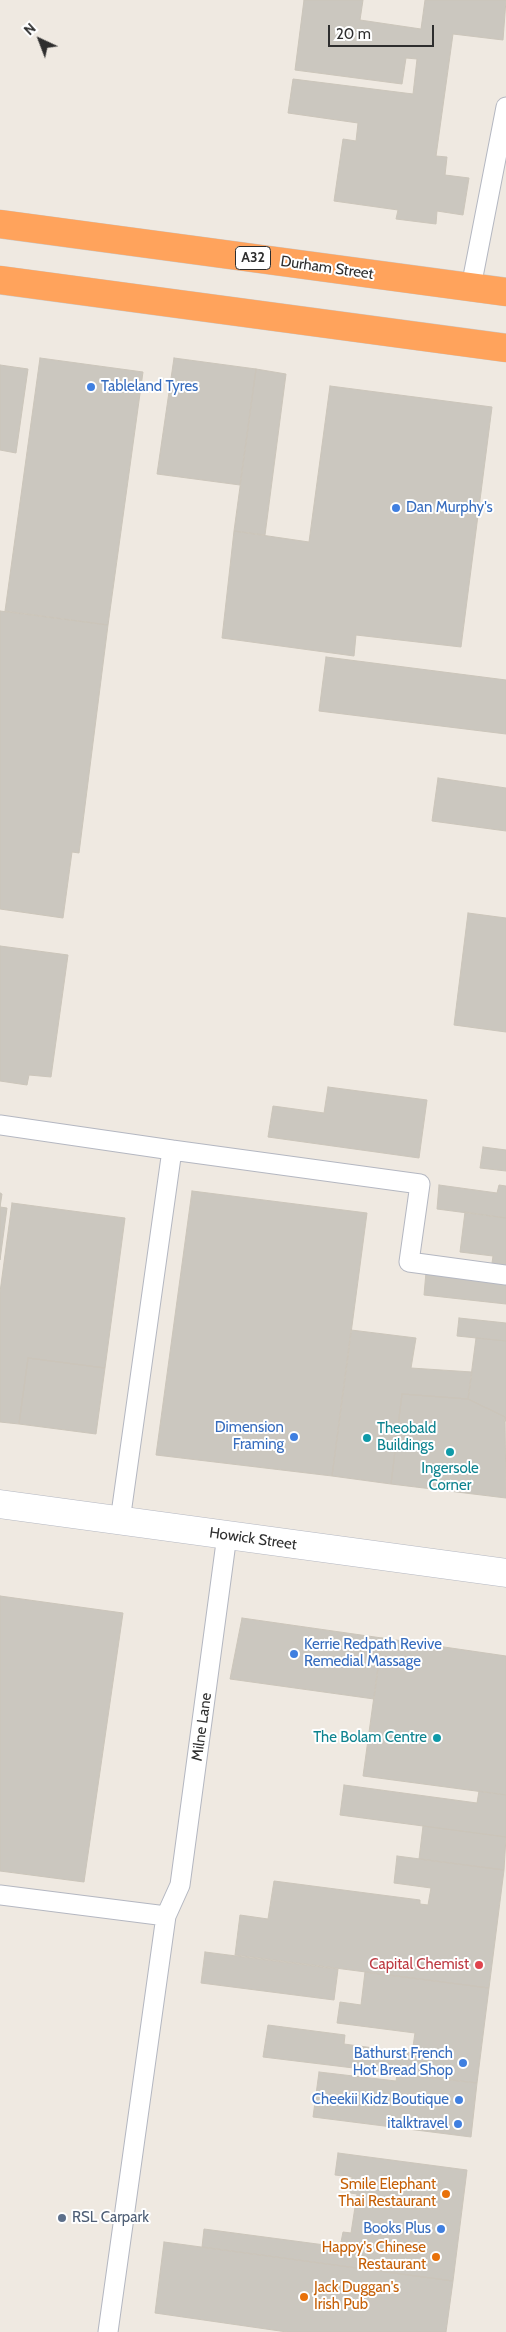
<!DOCTYPE html>
<style>
body{margin:0}
#map{position:relative;width:506px;height:2332px;overflow:hidden;background:#efe9e1;font-family:Cabin,sans-serif}
canvas{display:block}
.north{position:absolute;left:15px;top:15px;width:50px;height:50px;-webkit-text-stroke:4px #fff;paint-order:stroke;rotate:317deg;font-size:14px;font-weight:700;line-height:20px;text-align:center;color:#2e2e2e}
.north::after{content:'';display:block;margin:auto;width:18px;height:22px;background:#2e2e2e;clip-path:polygon(50% 0,100% 100%,50% 72%,0 100%)}
.scale{position:absolute;left:328px;top:25px;width:106px;height:22px;box-sizing:border-box;border:2px solid #2e2e2e;border-top:0;padding-left:6px;font-size:15px;line-height:18px;white-space:nowrap;color:#2e2e2e;-webkit-text-stroke:4px #fff;paint-order:stroke}
</style>
<div id="map">
<canvas width="506" height="2332"></canvas>
<div class="north">N</div>
<div class="scale">20 m</div>
</div>
<script>
const c = document.querySelector('canvas').getContext('2d');
c.lineJoin = 'round';
function fillPath(path, color) { c.fillStyle = color; c.fill(path, 'evenodd'); }
const shape = rows => new Path2D(rows.map(r => 'M' + r).join(''));
function stroke(path, color, width, dash) { c.strokeStyle = color; c.lineWidth = width; c.lineCap = dash ? 'butt' : 'round'; c.setLineDash(dash || []); c.stroke(path); }
function drawText(font, color, halo, rows, align = 'center') {
  c.font = font + ' Cabin,sans-serif'; c.lineWidth = 4; c.setLineDash([]); c.textBaseline = 'middle'; c.strokeStyle = halo; c.fillStyle = color; for (const [text, x, y, turn = 0] of rows) {
    c.save(); c.translate(x, y); c.rotate((+turn || 0) * Math.PI / 180); c.textAlign = isNaN(turn) ? turn : align; if (halo) c.strokeText(text, 0, 0); c.fillText(text, 0, 0); c.restore();
  }
}
const building = shape([
 [304,0,363,0,360,20,421,29,425,0,506,0,503,40,453,34,436,156,447,157,445,175,469,178,463,215,437,211,436,224,396,219,398,210,334,201,343,139,356,141,358,123,288,113,293,79,413,94,417,59,406,58,402,84,295,70,304,0],
 [40,358,143,372,108,625,5,611,40,358],
 [174,358,256,369,240,485,157,474,174,358],
 [0,365,28,369,16,453,0,450,0,365],
 [256,369,286,374,265,535,234,531,256,369],
 [330,386,492,407,461,647,356,635,354,656,222,638,234,531,309,542,330,386],
 [0,611,108,625,79,853,72,852,63,918,0,909,0,611],
 [326,657,506,680,506,734,319,711,326,657],
 [438,778,506,788,506,831,432,821,438,778],
 [468,913,506,918,506,1032,454,1025,468,913],
 [0,946,68,955,51,1077,29,1075,27,1085,0,1081,0,946],
 [328,1087,427,1100,419,1158,268,1137,273,1106,324,1113,328,1087],
 [483,1147,506,1150,506,1171,480,1168,483,1147],
 [439,1185,497,1193,499,1185,506,1186,506,1218,437,1209,439,1185],
 [192,1191,367,1213,332,1476,156,1455,192,1191],
 [0,1193,2,1194,0,1207,7,1208,0,1260,0,1193],
 [12,1203,125,1218,105,1368,28,1358,19,1424,0,1422,0,1292,12,1203],
 [465,1212,506,1218,506,1265,492,1263,493,1256,460,1252,465,1212],
 [426,1272,506,1282,506,1304,424,1295,426,1272],
 [459,1318,506,1323,506,1341,457,1336,459,1318],
 [351,1330,416,1338,411,1368,472,1372,468,1399,402,1394,391,1484,332,1476,351,1330],
 [476,1338,506,1341,506,1421,504,1421,505,1417,468,1399,476,1338],
 [28,1358,105,1368,96,1434,19,1424,28,1358],
 [402,1394,468,1399,505,1417,506,1498,391,1484,402,1394],
 [0,1596,123,1613,84,1882,0,1871,0,1596],
 [242,1618,382,1638,374,1699,230,1679,242,1618],
 [382,1638,506,1656,506,1795,363,1776,382,1638],
 [344,1785,477,1803,479,1791,506,1795,506,1837,340,1815,344,1785],
 [423,1826,506,1837,504,1870,419,1859,423,1826],
 [397,1856,504,1870,489,1988,235,1955,240,1915,268,1919,274,1881,420,1900,420,1904,428,1905,431,1888,394,1883,397,1856],
 [205,1952,338,1969,334,2000,201,1983,205,1952],
 [365,1972,489,1988,477,2083,263,2057,268,2025,345,2035,344,2044,412,2053,415,2033,337,2023,340,2002,361,2005,365,1972],
 [319,2072,396,2081,397,2074,477,2083,471,2137,313,2117,319,2072],
 [338,2153,467,2170,453,2281,202,2247,204,2229,340,2247,343,2232,351,2233,357,2194,350,2193,352,2177,335,2175,338,2153],
 [164,2242,453,2281,446,2332,287,2332,155,2313,164,2242]
]);
fillPath(building, '#cbc7bf');
stroke(building, '#cbc5ba', 1);
const lane = shape([
 [471,287,506,107],
 [0,1125,172,1150],
 [120,1521,172,1150,420,1184,409,1262,506,1275],
 [0,1895,166,1916,108,2332],
 [166,1916,180,1885,227,1535]
]);
const street = shape([
 [0,1504,506,1573]
]);
const highway = shape([
 [0,224,506,292],
 [0,280,506,348]
]);
stroke(lane, '#b4b7c1', 21);
stroke(street, '#b4b7c1', 29);
stroke(highway, '#c9c9c9', 29);
stroke(lane, '#fff', 19);
stroke(street, '#fff', 28);
stroke(highway, '#ffa35c', 28);
for (const [x, y, r, color] of [
 [91,387,5,"#3f7fe0"],
 [396,508,5,"#3f7fe0"],
 [294,1437,5,"#3f7fe0"],
 [367,1438,5,"#0f9aa8"],
 [450,1452,5,"#0f9aa8"],
 [294,1654,5,"#3f7fe0"],
 [437,1738,5,"#0f9aa8"],
 [479,1965,5,"#e0444e"],
 [463,2063,5,"#3f7fe0"],
 [459,2100,5,"#3f7fe0"],
 [458,2124,5,"#3f7fe0"],
 [446,2194,5,"#e8710a"],
 [62,2218,5,"#5c6f8a"],
 [441,2229,5,"#3f7fe0"],
 [436,2257,5,"#e8710a"],
 [304,2297,5,"#e8710a"]
]) { const dot = new Path2D(); dot.arc(x, y, r, 0, 2 * Math.PI); c.fillStyle = color; c.fill(dot); stroke(dot, '#fff', 2); }
for (const [x, y, w] of [
 [253,258,35]
]) { const box = new Path2D(); box.roundRect(x - w / 2, y - 11.5, w, 23, 4); c.fillStyle = '#fff'; c.fill(box); stroke(box, '#2e2e2e', 1); }
drawText('bold 14px', '#2e2e2e', null, [
 ["A32",253,258]
]);
drawText('15px', '#2e2e2e', '#fff', [
 ["Durham Street",327,268,8],
 ["Howick Street",253,1539,8],
 ["Milne Lane",202,1727,-82]
]);
drawText('15px', '#366cbe', '#fff', [
 ["Tableland Tyres",101,387,"left"],
 ["Dan Murphy's",406,508,"left"],
 ["Dimension",284,1428],
 ["Framing",284,1445],
 ["Kerrie Redpath Revive",304,1645,"left"],
 ["Remedial Massage",304,1662,"left"],
 ["Bathurst French",453,2054],
 ["Hot Bread Shop",453,2071],
 ["Cheekii Kidz Boutique",449,2100],
 ["italktravel",448,2124],
 ["Books Plus",431,2229]
], 'right');
drawText('15px', '#0d838f', '#fff', [
 ["Theobald",377,1429],
 ["Buildings",377,1446],
 ["Ingersole",450,1469,"center"],
 ["Corner",450,1486,"center"],
 ["The Bolam Centre",427,1738,"right"]
], 'left');
drawText('15px', '#be3a42', '#fff', [
 ["Capital Chemist",469,1965]
], 'right');
drawText('15px', '#c56008', '#fff', [
 ["Smile Elephant",436,2185],
 ["Thai Restaurant",436,2202],
 ["Happy's Chinese",426,2248],
 ["Restaurant",426,2265],
 ["Jack Duggan's",314,2288,"left"],
 ["Irish Pub",314,2305,"left"]
], 'right');
drawText('15px', '#4e5e75', '#fff', [
 ["RSL Carpark",72,2218]
], 'left');
</script>
